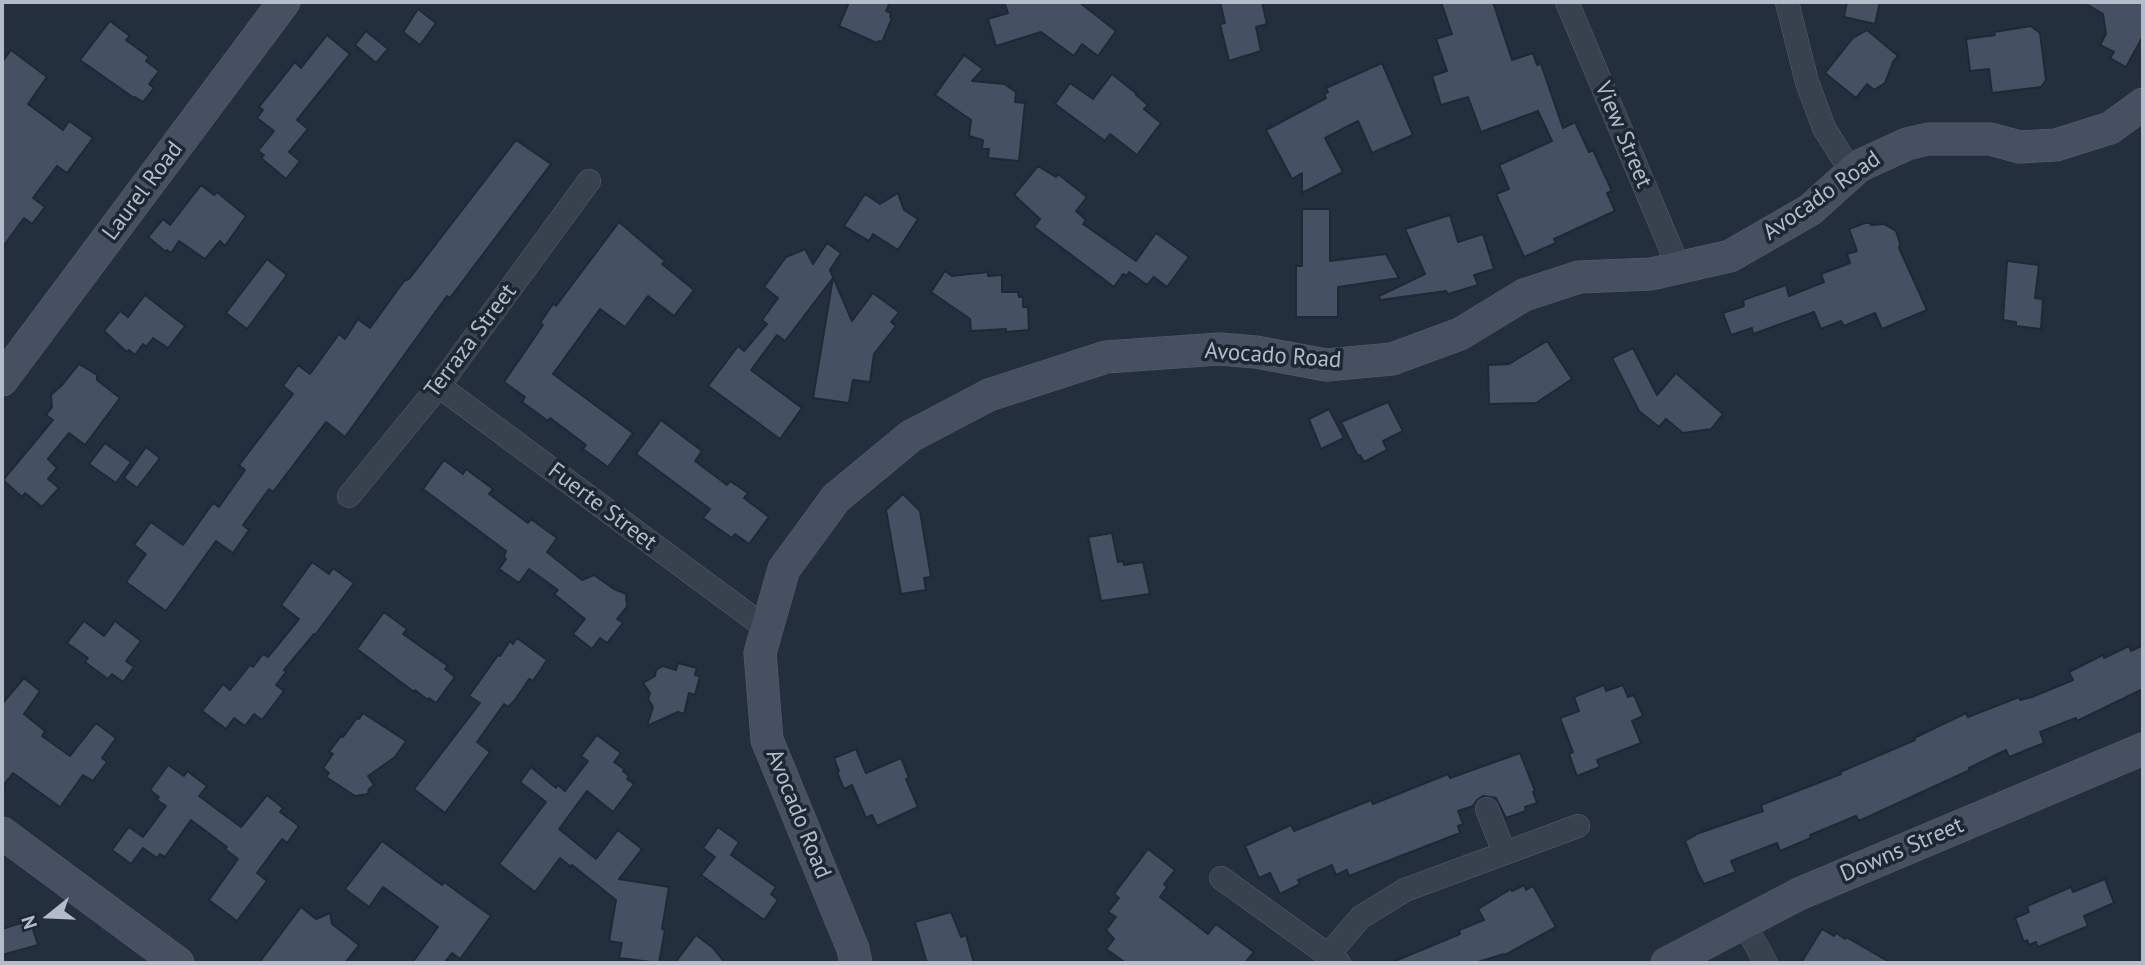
<!DOCTYPE html>
<style>
body{margin:0}
#map{position:relative;width:2145px;height:965px;overflow:hidden;background:#242f3e;font-family:"PT Sans",sans-serif}
canvas{display:block}
.frame{position:absolute;inset:0;border:4px solid #b4bcc9;pointer-events:none}
.north{position:absolute;left:14px;top:881px;width:70px;height:70px;-webkit-text-stroke:5px #1d2633;paint-order:stroke;rotate:252deg;font-size:19px;font-weight:700;line-height:28px;text-align:center;color:#b4bcc9}
.north::after{content:'';display:block;margin:auto;width:24px;height:32px;background:#b4bcc9;clip-path:polygon(50% 0,100% 100%,50% 72%,0 100%)}
</style>
<div id="map">
<canvas width="2145" height="965"></canvas>
<div class="frame"></div>
<div class="north">N</div>
</div>
<script>
const c = document.querySelector('canvas').getContext('2d');
c.lineJoin = 'round';
function fillPath(path, color) { c.fillStyle = color; c.fill(path, 'evenodd'); }
const shape = rows => new Path2D(rows.map(r => 'M' + r).join(''));
function stroke(path, color, width, dash) { c.strokeStyle = color; c.lineWidth = width; c.lineCap = dash ? 'butt' : 'round'; c.setLineDash(dash || []); c.stroke(path); }
function drawText(font, color, halo, rows, align = 'center') {
  c.font = font + ' "PT Sans",sans-serif'; c.lineWidth = 7; c.setLineDash([]); c.textBaseline = 'middle'; c.strokeStyle = halo; c.fillStyle = color; for (const [text, x, y, turn = 0] of rows) {
    c.save(); c.translate(x, y); c.rotate((+turn || 0) * Math.PI / 180); c.textAlign = isNaN(turn) ? turn : align; if (halo) c.strokeText(text, 0, 0); c.fillText(text, 0, 0); c.restore();
  }
}
const building = shape([
 [849,2,890,2,886,11,891,13,890,17,892,18,882,42,879,41,877,43,839,26,849,2],
 [1004,2,1079,2,1116,31,1098,56,1082,44,1074,56,1041,32,996,46,988,19,1008,13,1004,2],
 [1220,2,1262,2,1267,24,1256,27,1261,51,1229,61,1220,24,1225,23,1220,2],
 [1441,2,1493,2,1512,60,1533,53,1537,65,1541,64,1563,128,1575,122,1589,152,1593,150,1612,191,1607,193,1615,211,1554,239,1556,243,1524,257,1496,194,1509,189,1499,165,1552,141,1538,111,1481,132,1468,97,1441,105,1432,76,1447,71,1436,39,1452,34,1441,2],
 [1847,2,1880,2,1875,24,1844,17,1847,2],
 [2083,2,2143,2,2143,36,2126,67,2110,58,2114,52,2100,45,2106,34,2103,14,2083,2],
 [418,9,436,23,420,45,403,32,418,9],
 [110,21,130,36,126,40,149,57,146,61,159,71,149,84,154,88,143,102,135,97,134,98,80,60,110,21],
 [2031,26,2040,33,2046,80,2041,87,1992,93,1989,69,1970,71,1966,39,1995,35,1994,32,2031,26],
 [1867,30,1898,56,1893,62,1885,83,1874,90,1867,84,1856,98,1825,73,1853,38,1867,30],
 [366,31,388,49,376,63,355,45,366,31],
 [327,35,350,54,297,120,308,129,289,152,300,161,286,179,261,158,264,155,258,151,274,131,257,118,263,110,259,107,295,62,301,68,327,35],
 [11,50,47,77,28,104,63,130,69,121,93,138,67,173,57,166,33,198,45,207,32,224,24,218,2,248,2,62,11,50],
 [964,55,983,69,972,81,1004,84,1016,92,1015,102,1025,103,1019,161,988,158,989,149,982,149,983,140,969,136,971,120,935,95,964,55],
 [1382,63,1413,135,1372,153,1358,121,1325,138,1343,172,1302,193,1302,173,1292,179,1266,130,1326,98,1324,94,1328,92,1326,88,1382,63],
 [1112,74,1137,94,1136,95,1148,105,1144,109,1161,123,1137,155,1110,134,1105,141,1055,104,1070,83,1093,99,1112,74],
 [516,140,551,164,450,298,447,296,345,437,326,422,273,492,269,489,243,525,249,530,233,553,216,541,166,611,126,582,146,554,134,545,151,522,183,545,213,503,219,507,245,470,239,465,293,394,283,386,298,365,310,374,339,334,345,339,358,319,370,328,404,281,409,279,516,140],
 [1038,166,1056,177,1058,174,1087,197,1076,211,1086,220,1083,224,1136,261,1156,233,1189,257,1167,287,1154,277,1147,285,1129,272,1127,276,1123,274,1114,287,1034,227,1040,219,1014,195,1038,166],
 [201,185,214,195,217,192,246,216,225,246,220,241,205,259,179,241,171,253,167,250,166,252,148,237,163,219,170,225,201,185],
 [898,193,904,210,918,219,898,250,873,234,869,241,844,226,865,194,880,204,898,193],
 [1302,209,1330,209,1330,261,1386,254,1399,278,1338,287,1338,317,1296,317,1296,266,1302,266,1302,209],
 [1450,215,1458,242,1483,234,1494,269,1474,275,1478,285,1448,294,1446,291,1380,300,1379,296,1425,274,1405,229,1450,215],
 [619,222,665,261,662,264,694,290,674,316,648,296,625,327,600,309,553,374,633,433,608,467,583,449,586,445,550,418,548,421,522,402,525,397,504,382,543,325,540,323,553,304,556,306,619,222],
 [1865,223,1870,223,1871,225,1884,224,1896,231,1900,243,1899,248,1927,310,1882,329,1875,313,1844,326,1841,321,1821,329,1814,312,1753,334,1752,328,1731,335,1723,313,1744,306,1743,300,1786,285,1789,296,1824,282,1821,274,1850,263,1847,254,1857,251,1849,229,1865,223],
 [827,243,841,253,830,270,852,321,873,293,899,312,891,322,896,326,874,354,870,382,853,380,849,403,813,398,833,278,785,341,777,335,751,370,802,408,780,439,708,386,738,346,744,351,767,324,762,320,778,298,764,287,786,257,805,249,813,264,827,243],
 [267,259,287,275,247,329,226,313,267,259],
 [2007,261,2039,265,2035,298,2043,299,2041,329,2016,326,2016,322,2003,320,2007,261],
 [945,271,952,276,988,272,988,276,1002,275,1002,292,1018,292,1019,297,1023,297,1023,307,1028,307,1029,330,1006,332,1006,329,971,331,970,319,931,292,945,271],
 [145,295,185,326,168,348,153,338,146,347,143,344,135,355,129,350,127,352,104,331,120,311,128,317,145,295],
 [1547,341,1572,379,1536,403,1489,404,1488,365,1509,364,1547,341],
 [1633,348,1657,395,1676,373,1723,414,1711,429,1683,433,1666,419,1659,427,1639,411,1612,358,1633,348],
 [79,364,97,375,97,380,120,398,85,445,69,433,48,459,57,468,48,479,59,488,42,507,25,493,22,497,3,480,53,420,46,415,52,407,51,395,63,384,79,364],
 [1388,402,1403,431,1383,441,1387,450,1364,462,1360,455,1358,456,1341,422,1388,402],
 [1329,409,1344,438,1321,449,1309,419,1329,409],
 [661,420,702,451,695,461,727,485,730,481,748,493,744,498,769,517,749,544,735,534,732,538,703,518,710,509,636,454,661,420],
 [105,443,131,462,116,483,89,464,105,443],
 [146,447,160,458,137,488,124,478,146,447],
 [444,460,463,474,466,469,493,489,489,494,528,523,531,519,557,538,547,552,582,580,594,575,614,589,626,594,627,607,617,619,623,623,607,643,600,638,592,649,573,634,585,619,554,594,558,590,529,569,519,583,499,569,506,559,504,557,506,551,423,489,444,460],
 [903,494,920,511,931,577,924,578,926,590,901,594,886,510,903,494],
 [1112,533,1118,562,1123,561,1124,565,1143,562,1150,594,1101,601,1088,537,1112,533],
 [312,562,329,574,333,568,354,583,315,635,314,634,284,670,286,672,276,685,284,691,262,720,254,714,245,726,234,718,226,729,202,711,223,684,230,690,250,665,253,667,263,654,268,657,299,619,281,605,312,562],
 [384,612,407,629,403,634,448,666,445,669,455,677,436,703,429,698,428,700,415,690,414,692,357,649,384,612],
 [84,621,104,636,115,621,141,641,126,661,134,667,123,682,112,674,108,679,85,662,88,658,67,643,84,621],
 [517,638,547,660,533,681,529,679,515,700,508,707,504,704,477,742,490,752,445,813,414,789,480,703,469,696,498,655,500,656,510,641,513,644,517,638],
 [2143,645,2143,689,2077,721,2076,718,2040,732,2044,743,2009,757,2006,750,1969,768,1970,770,1859,821,1856,816,1810,835,1811,838,1780,851,1777,843,1731,861,1736,872,1704,884,1698,873,1685,841,1699,833,1763,811,1761,805,1841,774,1840,772,1915,740,1914,738,1966,713,1968,717,2019,697,2020,700,2032,697,2073,680,2069,672,2103,655,2104,658,2129,646,2131,651,2143,645],
 [678,663,697,668,695,675,700,676,695,695,689,693,684,714,678,712,647,726,653,707,648,699,650,693,643,683,655,676,656,670,663,666,676,670,678,663],
 [24,678,40,691,24,714,45,731,42,736,70,756,96,723,116,738,102,758,107,762,93,781,83,775,60,807,13,773,2,787,2,704,24,678],
 [1604,685,1606,691,1623,685,1628,697,1634,695,1643,716,1632,721,1641,743,1597,760,1600,767,1577,776,1569,754,1573,752,1560,718,1579,711,1574,697,1604,685],
 [363,713,406,741,395,757,368,776,374,785,369,789,368,794,355,796,326,777,329,773,323,768,333,754,329,752,341,736,343,737,357,718,359,719,363,713],
 [597,735,621,753,614,762,624,769,623,771,629,776,627,779,634,784,613,812,587,791,559,829,596,859,618,830,642,849,619,879,669,887,662,929,665,930,659,963,619,958,622,943,609,941,616,900,572,865,571,867,560,858,535,892,499,864,546,802,520,782,531,767,556,788,558,785,565,791,588,761,581,756,597,735],
 [856,749,866,773,901,758,909,778,906,779,918,807,877,826,872,815,866,818,852,785,844,789,837,772,839,771,834,758,856,749],
 [1520,753,1535,791,1533,792,1537,803,1525,807,1526,811,1506,818,1496,798,1483,796,1477,800,1473,806,1458,811,1463,824,1458,826,1460,833,1349,876,1347,870,1336,875,1332,865,1298,880,1300,884,1280,894,1270,873,1259,878,1245,846,1291,825,1294,831,1371,800,1373,804,1448,774,1450,778,1520,753],
 [168,765,184,776,187,771,207,786,199,796,241,827,267,795,283,808,280,812,299,826,287,843,282,839,257,873,267,881,237,921,209,900,238,859,225,849,227,847,191,820,165,857,160,854,157,858,143,848,131,864,112,850,129,827,143,837,166,806,157,800,159,797,150,790,168,765],
 [718,827,739,842,731,855,776,887,771,894,778,900,764,920,701,875,715,857,703,848,718,827],
 [382,841,442,885,444,882,491,916,460,959,452,953,444,963,412,963,438,927,383,887,369,907,345,889,382,841],
 [1148,849,1175,870,1164,884,1167,887,1160,897,1208,934,1216,924,1254,952,1245,963,1126,963,1106,949,1114,939,1106,930,1116,917,1108,912,1119,898,1114,894,1148,849],
 [2105,879,2114,903,2084,916,2088,926,2038,947,2036,942,2029,945,2027,940,2024,942,2015,918,2029,912,2027,906,2071,887,2073,892,2105,879],
 [1524,885,1526,890,1533,886,1556,927,1505,955,1504,954,1475,963,1390,963,1460,934,1459,930,1484,920,1478,909,1511,889,1512,891,1524,885],
 [301,907,316,919,330,913,332,924,359,945,345,963,259,963,301,907],
 [951,912,961,937,966,935,974,963,927,963,915,922,951,912],
 [30,920,38,945,2,955,2,929,30,920],
 [1822,929,1834,936,1836,933,1845,939,1846,937,1891,963,1801,963,1822,929],
 [696,935,713,948,725,963,675,963,696,935]
]);
fillPath(building, '#455162');
stroke(building, '#1f2835', 2);
const street = shape([
 [1567,2,1679,268],
 [1787,2,1807,82,1824,128,1852,173],
 [439,386,766,628],
 [349,496,439,386,589,181],
 [1487,809,1504,852],
 [1221,878,1339,963],
 [1743,922,1766,963],
 [1328,955,1361,917,1405,890,1578,826]
]);
const secondary = shape([
 [2,380,284,2],
 [2,833,178,963],
 [856,963,853,949,767,740,760,653,784,569,836,498,911,436,989,395,1106,357,1219,349,1256,352,1326,365,1392,359,1460,334,1524,295,1579,277,1651,274,1730,256,1810,210,1859,166,1907,144,1928,139,1990,139,2020,147,2056,145,2110,128,2143,104],
 [1667,963,1799,894,2143,749]
]);
stroke(street, '#565f6c', 24);
stroke(secondary, '#565f6c', 33);
stroke(street, '#38414e', 23);
stroke(secondary, '#465061', 32);
drawText('23px', '#b4bcc9', '#1d2633', [
 ["View Street",1623,135,67],
 ["Laurel Road",143,191,-53],
 ["Avocado Road",1822,196,-35],
 ["Terraza Street",471,341,-53],
 ["Avocado Road",1273,356,4],
 ["Fuerte Street",602,507,37],
 ["Avocado Road",798,814,68],
 ["Downs Street",1902,850,-23]
]);
</script>
